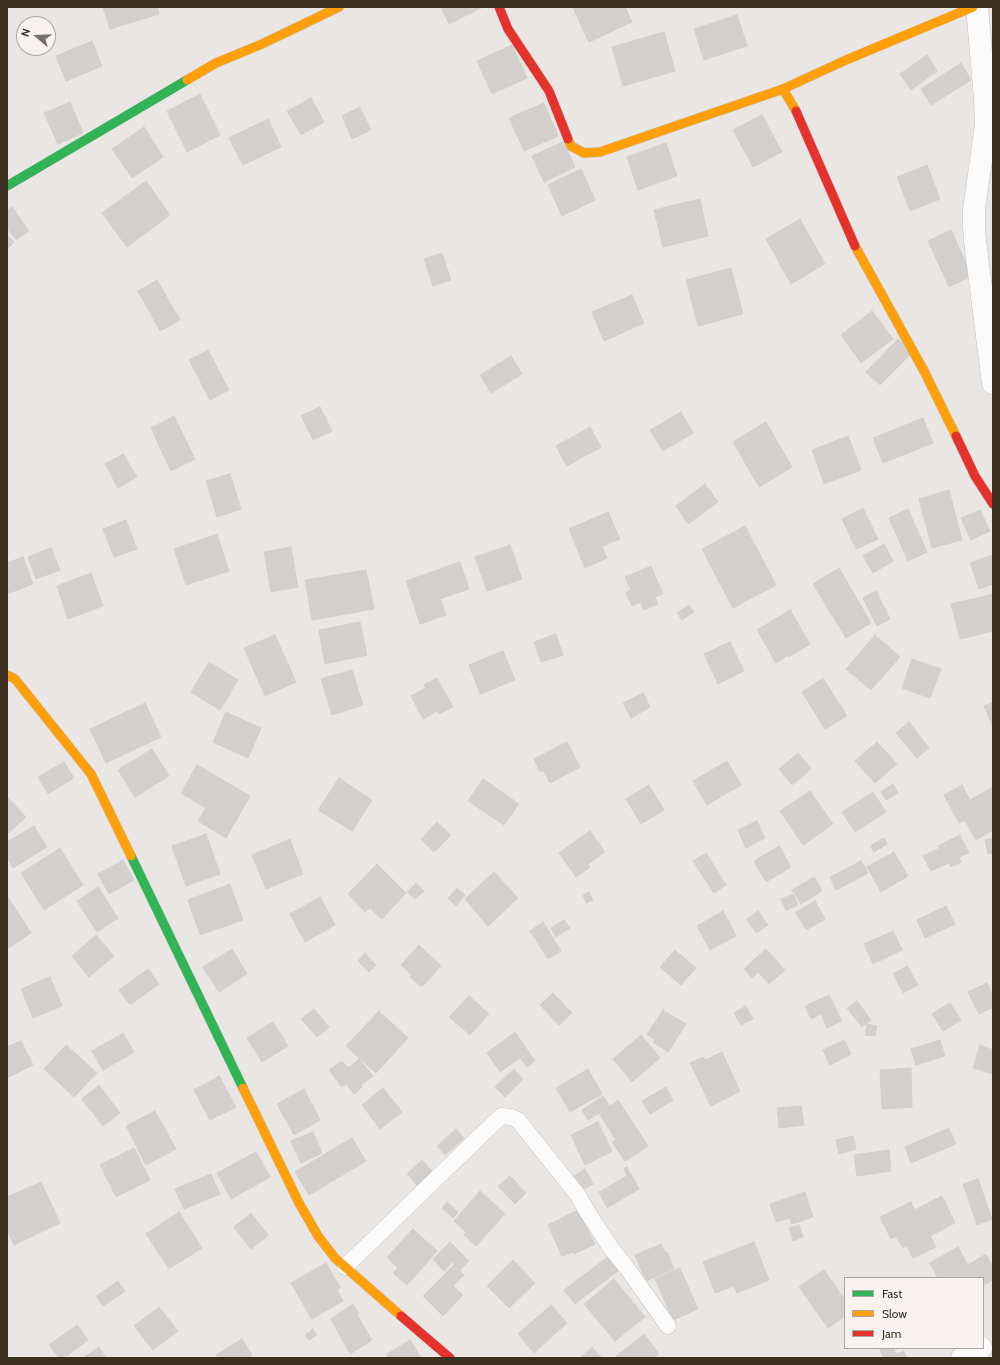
<!DOCTYPE html>
<style>
body{margin:0}
#map{position:relative;width:1000px;height:1365px;overflow:hidden;background:#e9e6e3;font-family:Cabin,sans-serif}
canvas{display:block}
.frame{position:absolute;inset:0;border:8px solid #3c3021;pointer-events:none}
.legend{position:absolute;left:844px;top:1277px;width:140px;height:72px;box-sizing:border-box;background:#f8f3f1;border:1px solid #ada59e;margin:0;padding:5px 7px;list-style:none;font-size:12px;color:#3c3021}
.legend li{display:flex;align-items:center;gap:8px;height:20px}
.legend b{width:20px;border:1px solid #ada59e}
.north{position:absolute;left:16px;top:16px;width:40px;height:40px;box-sizing:border-box;background:#f8f3f1;border:1px solid #ada59e;border-radius:50%;rotate:289deg;font-size:11px;font-weight:700;line-height:16px;text-align:center;color:#3c3021}
.north::after{content:'';display:block;margin:auto;width:14px;height:18px;background:#797065;clip-path:polygon(50% 0,100% 100%,50% 72%,0 100%)}
</style>
<div id="map">
<canvas width="1000" height="1365"></canvas>
<div class="frame"></div>
<ul class="legend">
<li><b style="height:5px;background:#30b455"></b>Fast</li>
<li><b style="height:5px;background:#ff9f0a"></b>Slow</li>
<li><b style="height:5px;background:#e5322d"></b>Jam</li>
</ul>
<div class="north">N</div>
</div>
<script>
const c = document.querySelector('canvas').getContext('2d');
c.lineJoin = 'round';
function fillPath(path, color) { c.fillStyle = color; c.fill(path, 'evenodd'); }
const shape = rows => new Path2D(rows.map(r => 'M' + r).join(''));
function stroke(path, color, width, dash) { c.strokeStyle = color; c.lineWidth = width; c.lineCap = dash ? 'butt' : 'round'; c.setLineDash(dash || []); c.stroke(path); }
const building = shape([
 [103,7,157,7,159,14,110,29,103,7],
 [441,7,483,7,449,24,441,7],
 [576,7,625,7,632,22,589,42,573,8,576,7],
 [737,15,747,46,704,60,694,29,737,15],
 [664,32,675,71,623,86,612,47,664,32],
 [92,41,102,66,66,81,56,56,92,41],
 [512,45,527,78,492,94,477,61,512,45],
 [927,55,937,71,911,90,900,74,927,55],
 [961,63,971,80,931,105,921,89,961,63],
 [200,94,220,135,187,152,167,111,200,94],
 [311,98,324,122,301,135,287,111,311,98],
 [70,102,83,133,58,144,44,113,70,102],
 [544,103,558,136,524,151,509,118,544,103],
 [360,107,371,130,352,139,342,116,360,107],
 [762,115,782,152,753,167,733,130,762,115],
 [268,119,281,147,243,165,229,138,268,119],
 [144,127,163,157,132,178,112,149,144,127],
 [563,142,575,167,544,182,532,156,563,142],
 [666,143,677,176,638,190,627,157,666,143],
 [927,165,940,199,910,211,897,177,927,165],
 [581,169,595,200,562,216,548,185,581,169],
 [146,181,170,215,127,247,102,213,146,181],
 [700,199,708,236,663,247,654,210,700,199],
 [12,207,29,231,16,240,7,228,7,211,12,207],
 [800,219,825,264,791,284,766,239,800,219],
 [951,230,972,276,949,287,928,241,951,230],
 [7,235,14,242,7,249,7,235],
 [442,253,451,280,433,286,424,259,442,253],
 [731,268,743,314,698,326,686,280,731,268],
 [157,280,180,320,160,331,138,291,157,280],
 [632,295,644,323,604,341,592,312,632,295],
 [872,311,893,339,861,363,841,335,872,311],
 [898,339,912,353,880,385,866,372,898,339],
 [208,350,229,390,210,400,189,360,208,350],
 [511,356,522,374,491,393,480,375,511,356],
 [320,407,332,431,313,440,301,416,320,407],
 [681,412,693,433,663,451,650,430,681,412],
 [174,416,195,459,171,471,151,428,174,416],
 [923,418,933,443,883,463,873,438,923,418],
 [766,422,792,467,759,487,733,442,766,422],
 [590,427,601,447,567,466,556,446,590,427],
 [848,436,861,470,824,484,812,450,848,436],
 [123,454,137,477,118,488,105,464,123,454],
 [230,474,241,509,217,517,206,481,230,474],
 [705,484,718,502,688,524,676,506,705,484],
 [949,490,962,540,932,548,919,499,949,490],
 [863,508,878,539,856,549,842,519,863,508],
 [908,509,927,552,908,561,889,518,908,509],
 [980,510,990,531,971,540,961,518,980,510],
 [608,512,620,539,602,546,607,558,585,568,569,529,608,512],
 [126,520,137,549,114,557,103,529,126,520],
 [745,526,776,585,733,608,702,549,745,526],
 [217,534,229,571,186,585,174,549,217,534],
 [884,544,893,561,873,573,863,556,884,544],
 [510,545,522,579,487,591,475,557,510,545],
 [291,547,298,587,271,592,264,552,291,547],
 [51,548,60,570,36,579,28,557,51,548],
 [993,555,993,584,979,589,970,563,993,555],
 [23,557,33,584,7,594,7,563,23,557],
 [460,562,469,589,440,599,446,615,420,624,406,581,460,562],
 [651,566,663,594,655,597,658,604,644,610,641,602,632,606,626,593,631,590,625,577,651,566],
 [839,568,871,623,846,638,813,584,839,568],
 [366,570,374,609,312,620,305,580,366,570],
 [91,573,103,606,68,619,57,586,91,573],
 [876,591,890,619,877,626,863,598,876,591],
 [993,594,993,631,960,639,951,604,993,594],
 [689,605,694,612,682,620,677,613,689,605],
 [790,610,810,644,789,657,788,655,776,663,757,630,790,610],
 [360,622,367,655,325,664,319,630,360,622],
 [556,634,563,655,541,662,534,642,556,634],
 [275,635,296,682,265,696,244,648,275,635],
 [875,635,900,657,871,690,846,669,875,635],
 [730,642,744,671,718,684,704,654,730,642],
 [503,651,515,680,480,694,469,665,503,651],
 [912,659,941,669,930,698,902,688,912,659],
 [209,662,238,680,220,710,191,692,209,662],
 [352,670,363,705,332,715,321,679,352,670],
 [437,678,453,707,439,714,437,711,423,719,411,696,426,688,424,685,437,678],
 [823,678,847,716,825,729,802,692,823,678],
 [643,693,650,707,631,718,623,703,643,693],
 [993,702,993,727,984,706,993,702],
 [145,703,161,737,106,763,90,729,145,703],
 [226,712,261,728,248,758,213,742,226,712],
 [909,722,929,748,917,758,896,733,909,722],
 [567,742,580,767,550,783,543,770,540,772,534,759,567,742],
 [877,742,897,764,875,783,855,761,877,742],
 [152,749,169,776,135,797,118,770,152,749],
 [798,753,811,769,792,785,779,769,798,753],
 [727,761,741,785,707,805,693,781,727,761],
 [64,762,74,778,48,794,38,777,64,762],
 [197,765,250,796,226,838,198,821,206,808,181,793,197,765],
 [339,778,372,800,352,831,318,810,339,778],
 [483,779,519,804,504,825,468,801,483,779],
 [893,784,898,793,886,800,881,792,893,784],
 [649,785,664,810,641,824,626,799,649,785],
 [962,785,970,800,993,787,993,830,976,840,965,820,959,823,944,795,962,785],
 [810,791,833,824,803,845,780,811,810,791],
 [873,792,886,812,855,832,842,812,873,792],
 [7,797,26,817,7,834,7,797],
 [757,821,765,838,746,848,738,830,757,821],
 [437,822,451,835,434,852,421,839,437,822],
 [34,826,47,847,13,868,7,857,7,842,34,826],
 [590,831,605,852,588,864,590,867,576,877,559,853,590,831],
 [206,834,220,874,186,886,172,846,206,834],
 [960,835,969,853,959,857,961,862,951,867,949,863,931,871,923,856,940,848,938,846,960,835],
 [884,838,887,844,874,852,870,846,884,838],
 [993,838,993,853,988,854,985,840,993,838],
 [290,839,303,874,266,889,252,855,290,839],
 [779,846,791,867,766,882,754,861,779,846],
 [60,848,83,885,44,910,21,873,60,848],
 [894,852,908,876,881,892,867,867,894,852],
 [706,853,726,885,714,893,693,861,706,853],
 [123,860,134,880,109,894,98,874,123,860],
 [861,861,868,873,836,890,830,877,861,861],
 [377,864,406,893,382,919,370,908,365,912,348,894,377,864],
 [494,872,518,898,488,926,465,899,494,872],
 [814,877,822,891,801,904,792,890,814,877],
 [416,883,424,891,415,899,407,892,416,883],
 [230,884,243,920,200,935,188,900,230,884],
 [98,887,118,918,97,932,77,901,98,887],
 [457,888,465,895,456,906,448,898,457,888],
 [589,892,593,900,586,903,583,895,589,892],
 [793,894,798,905,786,910,781,899,793,894],
 [320,897,335,925,305,942,290,914,320,897],
 [9,899,31,933,7,949,7,900,9,899],
 [815,901,825,919,806,930,796,912,815,901],
 [946,906,955,924,925,938,917,920,946,906],
 [723,911,736,936,710,950,697,926,723,911],
 [758,911,768,925,756,933,747,919,758,911],
 [564,920,570,928,556,937,551,928,564,920],
 [543,922,561,951,548,959,530,931,543,922],
 [893,931,902,950,873,964,864,944,893,931],
 [96,935,114,956,89,977,72,956,96,935],
 [419,945,441,966,422,987,410,977,412,975,401,965,419,945],
 [232,949,247,974,219,992,203,967,232,949],
 [766,949,785,970,769,984,758,972,752,978,744,969,766,949],
 [675,950,696,968,681,985,660,967,675,950],
 [365,953,376,965,369,972,358,961,365,953],
 [907,966,918,985,903,993,893,974,907,966],
 [148,969,159,984,130,1005,119,990,148,969],
 [50,977,62,1006,33,1018,21,989,50,977],
 [987,983,993,995,993,1007,979,1014,968,992,987,983],
 [553,993,572,1013,559,1025,540,1005,553,993],
 [829,995,842,1021,827,1028,821,1014,811,1019,805,1006,829,995],
 [469,996,489,1014,470,1035,449,1017,469,996],
 [857,1001,871,1020,862,1027,847,1008,857,1001],
 [950,1003,961,1020,943,1031,932,1014,950,1003],
 [746,1006,753,1019,741,1025,734,1013,746,1006],
 [314,1009,329,1027,317,1037,301,1019,314,1009],
 [663,1010,686,1024,668,1052,653,1042,655,1040,647,1034,663,1010],
 [379,1011,408,1038,376,1073,346,1046,379,1011],
 [273,1022,288,1046,262,1062,247,1038,273,1022],
 [867,1024,877,1026,875,1036,865,1035,867,1024],
 [515,1032,535,1061,527,1067,520,1058,500,1072,487,1053,515,1032],
 [123,1033,134,1052,103,1070,92,1051,123,1033],
 [641,1035,660,1058,632,1082,613,1059,641,1035],
 [844,1040,851,1054,830,1065,823,1050,844,1040],
 [940,1040,945,1056,916,1065,911,1049,940,1040],
 [21,1041,33,1065,7,1078,7,1047,21,1041],
 [66,1045,97,1073,74,1097,44,1069,66,1045],
 [980,1045,993,1050,993,1074,973,1068,980,1045],
 [722,1052,740,1091,711,1106,690,1063,703,1057,705,1060,722,1052],
 [359,1059,373,1076,361,1085,362,1087,354,1094,346,1084,342,1087,329,1070,342,1061,348,1068,359,1059],
 [911,1068,912,1107,882,1109,880,1070,911,1068],
 [514,1069,523,1079,505,1097,495,1087,514,1069],
 [588,1069,602,1094,570,1112,556,1088,588,1069],
 [219,1076,236,1107,210,1120,194,1090,219,1076],
 [99,1085,120,1113,103,1126,82,1099,99,1085],
 [666,1087,673,1100,650,1114,642,1101,666,1087],
 [383,1088,402,1112,380,1129,362,1105,383,1088],
 [304,1089,320,1120,294,1135,277,1104,304,1089],
 [603,1096,610,1106,618,1100,648,1146,625,1161,612,1142,616,1140,599,1113,588,1120,582,1110,603,1096],
 [801,1106,804,1125,779,1128,777,1108,801,1106],
 [155,1111,176,1149,146,1165,126,1126,155,1111],
 [598,1122,612,1151,585,1165,571,1135,598,1122],
 [949,1128,956,1144,911,1163,905,1147,949,1128],
 [456,1129,464,1138,445,1155,437,1146,456,1129],
 [313,1132,322,1153,301,1163,291,1141,313,1132],
 [853,1136,856,1149,839,1154,836,1140,853,1136],
 [352,1138,366,1161,309,1195,295,1172,352,1138],
 [134,1148,150,1180,116,1197,100,1165,134,1148],
 [889,1150,891,1171,857,1176,854,1155,889,1150],
 [256,1152,270,1177,231,1199,217,1173,256,1152],
 [422,1160,435,1175,420,1188,407,1174,422,1160],
 [627,1167,639,1189,607,1208,599,1192,627,1176,624,1169,627,1167],
 [585,1169,593,1184,582,1190,574,1176,585,1169],
 [211,1174,220,1194,184,1209,175,1189,211,1174],
 [510,1176,526,1193,515,1204,498,1186,510,1176],
 [978,1179,992,1219,977,1225,963,1184,978,1179],
 [41,1182,60,1223,14,1245,7,1230,7,1197,41,1182],
 [480,1191,505,1214,476,1246,464,1235,466,1232,454,1221,480,1191],
 [805,1192,813,1217,792,1224,790,1218,776,1222,770,1204,805,1192],
 [942,1196,955,1223,930,1236,936,1247,913,1258,907,1246,903,1248,896,1236,891,1239,880,1217,911,1202,914,1210,942,1196],
 [447,1202,458,1212,453,1218,442,1208,447,1202],
 [578,1210,595,1244,574,1254,572,1252,562,1256,548,1225,578,1210],
 [179,1212,202,1248,169,1269,146,1234,179,1212],
 [251,1213,268,1235,251,1249,234,1227,251,1213],
 [799,1225,803,1237,793,1241,789,1228,799,1225],
 [413,1229,437,1251,407,1285,393,1273,398,1268,387,1257,413,1229],
 [450,1242,469,1261,460,1270,452,1262,444,1271,433,1259,450,1242],
 [754,1242,769,1280,737,1293,734,1286,715,1293,703,1262,754,1242],
 [661,1244,665,1253,667,1252,674,1269,646,1281,635,1255,661,1244],
 [958,1247,968,1265,986,1254,993,1267,993,1280,983,1286,983,1278,938,1278,930,1263,958,1247],
 [609,1256,619,1270,575,1304,564,1290,609,1256],
 [513,1260,535,1283,509,1308,487,1286,513,1260],
 [326,1263,340,1288,337,1290,343,1301,312,1319,291,1283,326,1263],
 [454,1265,464,1275,453,1286,463,1295,443,1316,423,1296,454,1265],
 [680,1268,698,1309,673,1320,655,1279,680,1268],
 [824,1270,845,1300,845,1316,828,1328,799,1287,824,1270],
 [614,1279,645,1317,615,1341,584,1304,614,1279],
 [118,1281,125,1291,103,1306,96,1296,118,1281],
 [353,1304,359,1314,357,1315,372,1340,350,1354,331,1319,353,1304],
 [551,1305,567,1323,534,1353,518,1334,551,1305],
 [159,1307,178,1331,153,1350,134,1326,159,1307],
 [77,1325,88,1340,64,1358,59,1358,49,1345,77,1325],
 [313,1329,317,1335,309,1340,305,1335,313,1329],
 [644,1334,659,1354,653,1358,614,1358,644,1334],
 [242,1339,252,1355,247,1358,218,1358,216,1355,242,1339],
 [410,1340,421,1358,388,1358,387,1354,410,1340],
 [99,1347,106,1358,83,1358,99,1347],
 [592,1347,602,1358,580,1358,592,1347],
 [879,1348,896,1348,894,1349,896,1354,904,1351,907,1358,884,1358,879,1348]
]);
fillPath(building, '#d2cfcc');
stroke(building, '#d2cecc', 1);
const lane = shape([
 [345,1267,501,1116,511,1117,518,1120,577,1194,588,1213,611,1248,627,1268,668,1326]
]);
const street = shape([
 [977,7,985,98,986,124,974,210,974,226,975,241,993,383],
 [962,1358,981,1348]
]);
const fast = shape([
 [7,186,187,80],
 [131,856,243,1088]
]);
const slow = shape([
 [187,80,216,63,262,44,339,7],
 [796,111,783,89,846,60,973,7],
 [568,139,571,146,584,153,600,152,783,89],
 [855,246,924,371,956,436],
 [7,675,15,679,91,774,131,856],
 [243,1088,299,1203,318,1236,335,1258,401,1316]
]);
const jam = shape([
 [499,7,508,29,549,91,568,139],
 [796,111,855,246],
 [956,436,975,476,993,504],
 [401,1316,450,1358]
]);
stroke(lane, '#c5c2bf', 17);
stroke(street, '#c5c2bf', 23);
stroke(fast, '#c5c1bd', 10);
stroke(slow, '#c5c1bd', 10);
stroke(jam, '#c5c1bd', 10);
stroke(lane, '#fcfbfb', 16);
stroke(street, '#fcfbfb', 22);
stroke(fast, '#30b455', 9);
stroke(slow, '#ff9f0a', 9);
stroke(jam, '#e5322d', 9);
</script>
